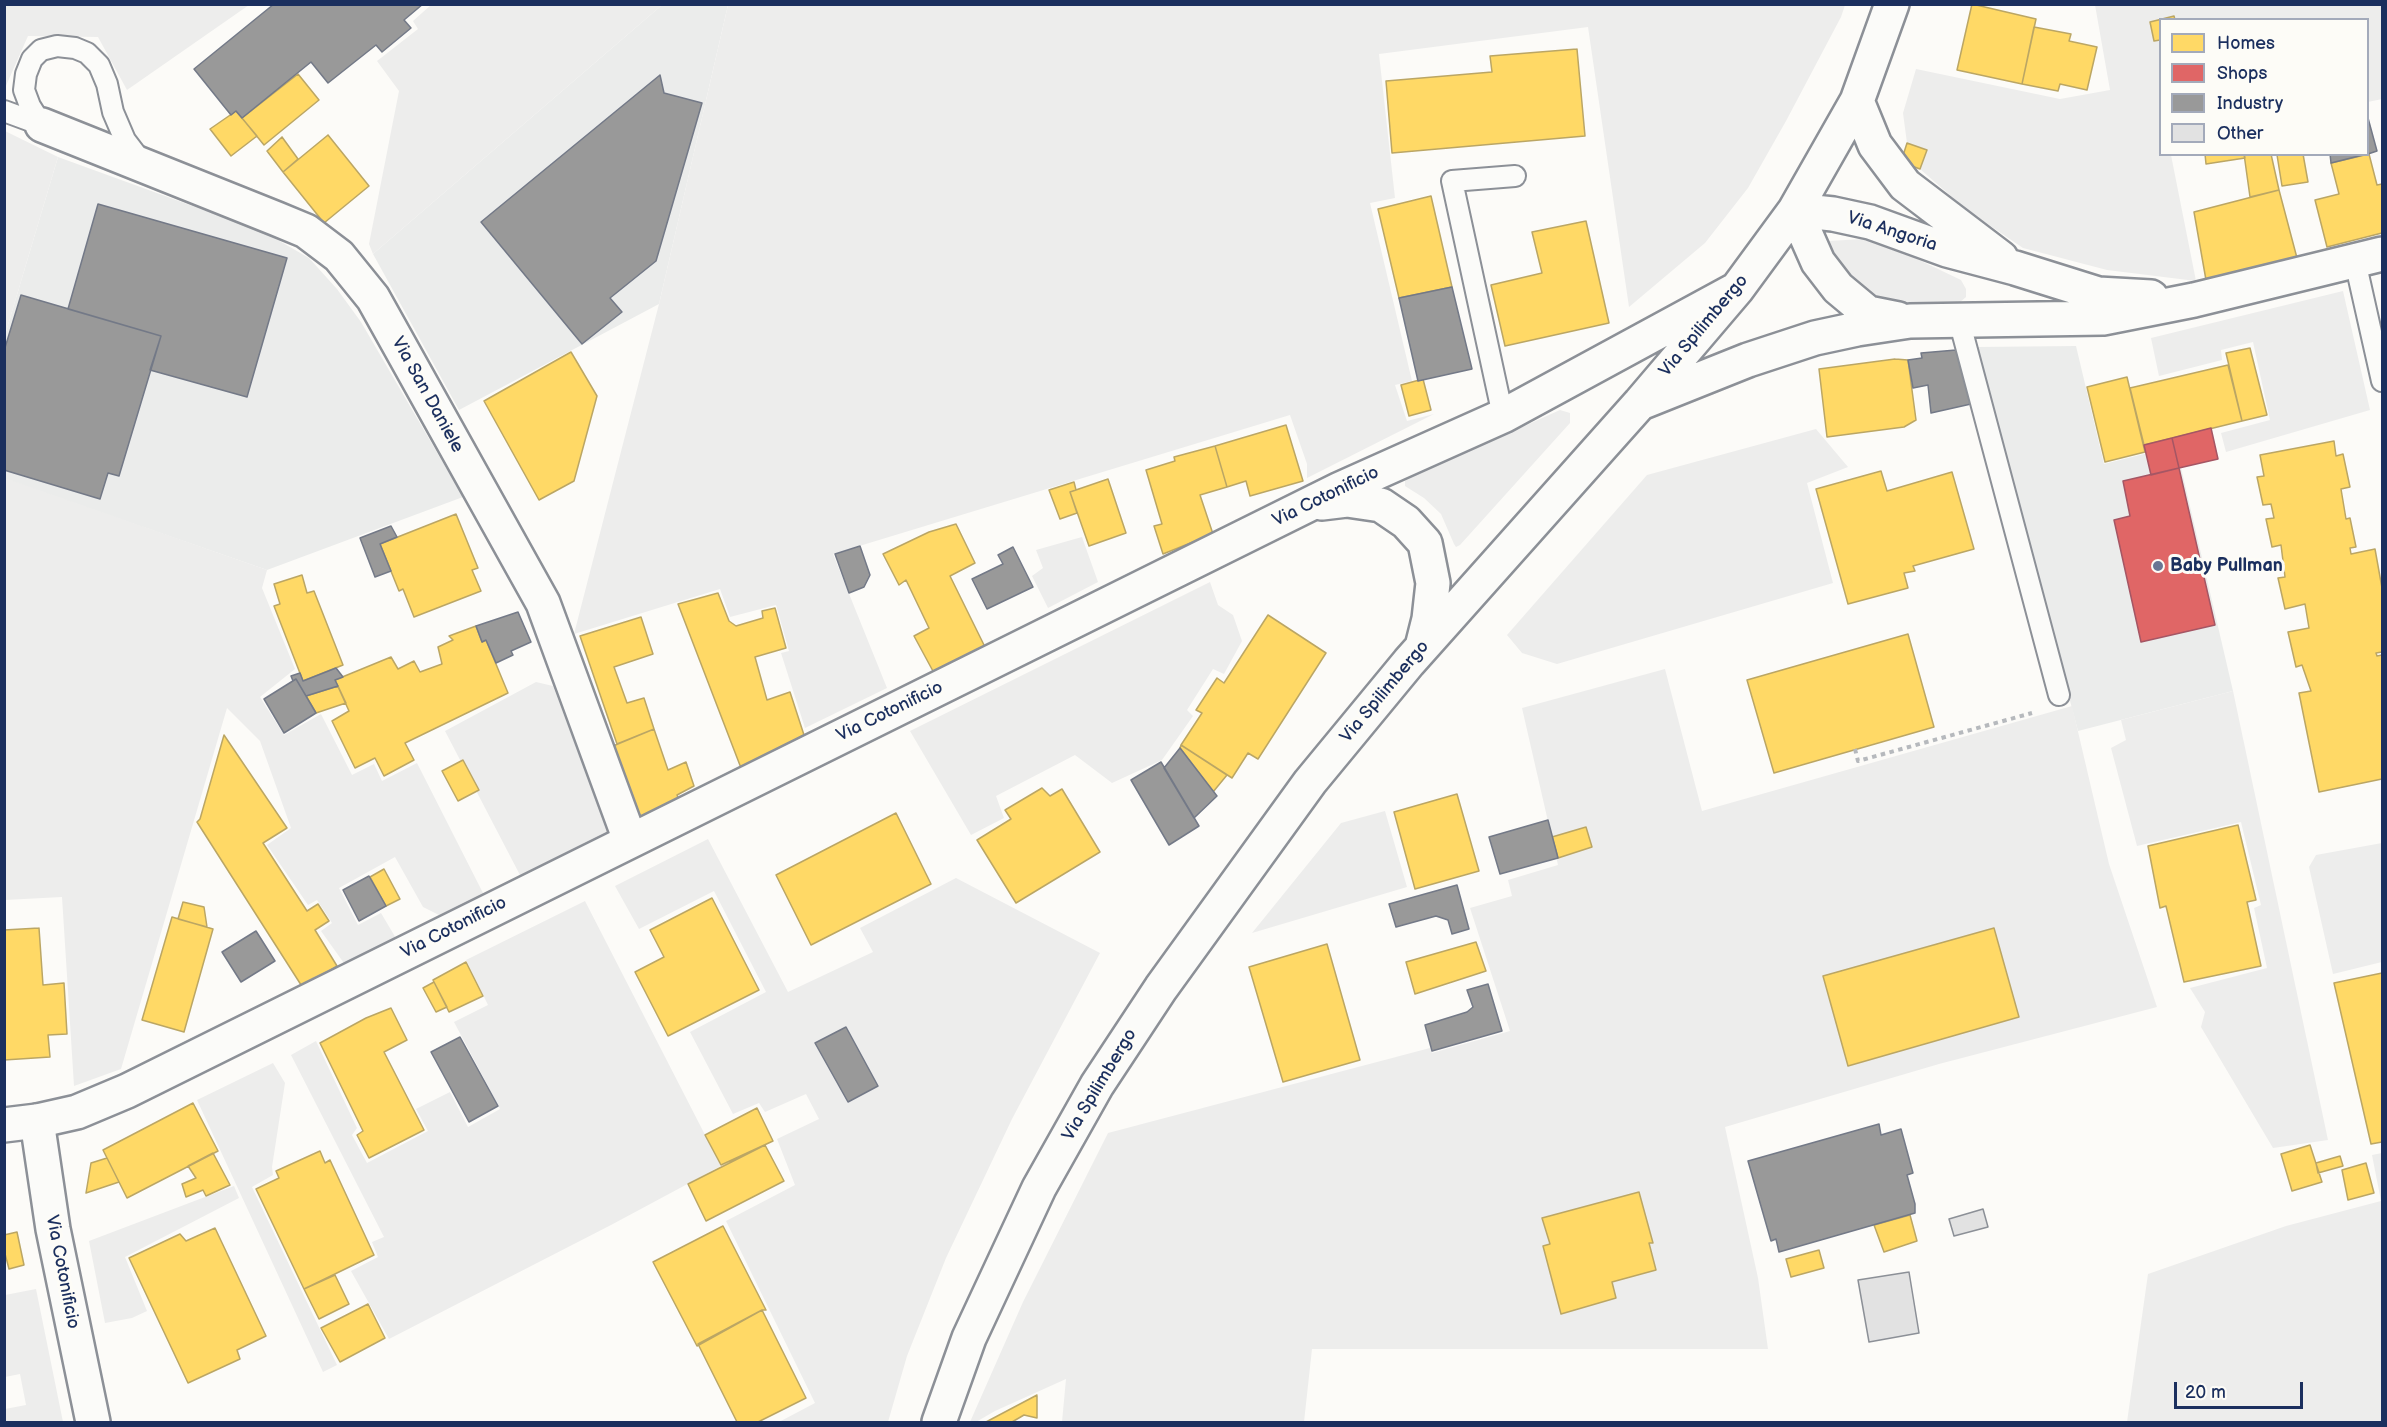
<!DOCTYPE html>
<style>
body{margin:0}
#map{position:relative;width:2387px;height:1427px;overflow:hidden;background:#fcfbf8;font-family:"Balsamiq Sans",sans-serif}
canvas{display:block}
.frame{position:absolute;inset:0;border:6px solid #1b2f5e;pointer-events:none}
.legend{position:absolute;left:2159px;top:18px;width:210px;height:138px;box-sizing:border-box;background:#fdfcf7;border:2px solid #a3aaba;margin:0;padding:8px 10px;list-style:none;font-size:18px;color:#1b2f5e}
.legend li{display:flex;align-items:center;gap:12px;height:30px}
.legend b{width:30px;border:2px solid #a3aaba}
.scale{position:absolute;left:2174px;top:1382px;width:129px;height:27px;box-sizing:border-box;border:3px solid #1b2f5e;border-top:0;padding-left:8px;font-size:18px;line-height:21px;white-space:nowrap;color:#1b2f5e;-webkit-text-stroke:4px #fdfcf7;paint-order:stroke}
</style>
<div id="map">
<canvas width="2387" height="1427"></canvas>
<div class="frame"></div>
<ul class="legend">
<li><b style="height:16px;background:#ffd966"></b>Homes</li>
<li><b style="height:16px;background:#e06666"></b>Shops</li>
<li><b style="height:16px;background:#999"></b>Industry</li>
<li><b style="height:16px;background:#e2e2e2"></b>Other</li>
</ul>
<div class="scale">20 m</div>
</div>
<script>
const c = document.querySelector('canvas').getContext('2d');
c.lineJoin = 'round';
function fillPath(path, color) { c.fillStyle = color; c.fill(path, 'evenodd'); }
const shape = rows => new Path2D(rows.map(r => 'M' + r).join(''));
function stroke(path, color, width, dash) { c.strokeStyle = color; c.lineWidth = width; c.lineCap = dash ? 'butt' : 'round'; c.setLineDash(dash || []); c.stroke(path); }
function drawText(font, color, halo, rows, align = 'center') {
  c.font = font + ' "Balsamiq Sans",sans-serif'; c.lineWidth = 6; c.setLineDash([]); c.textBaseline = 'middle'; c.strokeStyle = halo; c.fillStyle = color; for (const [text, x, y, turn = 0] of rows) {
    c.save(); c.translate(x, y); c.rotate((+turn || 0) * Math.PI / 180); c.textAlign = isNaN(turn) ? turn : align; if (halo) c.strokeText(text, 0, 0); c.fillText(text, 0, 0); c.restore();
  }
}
fillPath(shape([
 [662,5,728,5,659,304,459,410,373,254],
 [58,157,264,232,309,258,337,289,361,322,463,497,267,570,5,479,5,335],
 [2076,346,2104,464,2176,446,2233,691,2078,731,1976,347]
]), '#ebeceb');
fillPath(shape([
 [432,4,662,5,373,254,369,244,399,91,377,61,418,29,413,21],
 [5,5,249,5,127,90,98,37,28,36,5,88],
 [728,5,1845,5,1841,17,1786,121,1748,188,1705,243,1629,307,1588,27,1379,54,1395,198,1370,203,1412,381,1395,385,1407,421,1434,414,1307,478,1307,464,1290,415,833,554,887,688,805,728,781,653,789,651,776,605,730,617,720,589,574,634,659,304],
 [2095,5,2382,5,2382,99,2368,102,2368,20,2160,20,2160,154,2171,155,2196,281,2107,270,2023,248,1967,210,1920,169,1907,143,1903,113,1916,69,2060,99,2110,90],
 [5,131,58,157,5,335,4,131],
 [1862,239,1894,248,1961,280,1966,289,1966,297,1959,303,1907,304,1886,301,1863,290,1846,275,1834,257,1829,241],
 [2343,291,2370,410,2226,452,2221,433,2270,420,2253,342,2221,350,2222,360,2159,376,2151,338],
 [1560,410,1570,413,1570,423,1460,545,1456,547,1454,544,1441,514,1424,498,1405,486,1405,481,1409,478],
 [1816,429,1848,467,1807,483,1833,583,1557,664,1522,653,1507,635,1647,475],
 [5,478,267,570,262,588,295,669,260,697,284,735,321,714,352,775,374,764,382,781,417,763,484,895,443,917,423,907,395,857,339,888,358,925,381,913,397,940,346,966,321,931,332,923,317,900,308,905,267,845,291,828,260,741,227,708,121,1069,74,1086,62,897,5,900],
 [1082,537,1098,582,1048,608,1032,576,1043,568,1036,550],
 [1210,582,1218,605,1233,615,1242,641,1224,674,1213,669,1187,710,1193,716,1162,760,1112,783,1075,755,996,796,1004,818,971,835,910,731],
 [1665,669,1702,811,2072,706,2109,864,2157,1007,1939,1064,1725,1127,1758,1278,1768,1349,1312,1349,1304,1422,1062,1422,1066,1379,995,1411,976,1422,970,1422,1023,1302,1108,1133,1430,1048,1432,1053,1510,1031,1470,908,1512,896,1508,880,1558,865,1522,708],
 [536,682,553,686,608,832,521,877,445,731],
 [2233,691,2328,1140,2273,1148,2201,1027,2205,1012,2190,988,2267,968,2254,908,2261,905,2241,822,2137,846,2111,748,2126,740,2121,720],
 [1385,811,1407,887,1252,933,1341,823],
 [708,839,788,992,873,952,860,928,956,878,1100,953,1012,1119,946,1258,907,1356,888,1422,779,1422,815,1403,726,1221,795,1185,777,1139,819,1119,806,1094,765,1112,759,1103,733,1114,690,1032,766,992,714,891,639,929,615,886],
 [2382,843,2382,962,2333,974,2309,867,2316,855],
 [585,901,721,1166,611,1225,389,1339,351,1271,378,1257,372,1242,384,1237,291,1055,316,1041,357,1128,352,1135,367,1163,428,1131,416,1109,450,1092,468,1127,500,1109,454,1022,488,1005,466,960],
 [273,1063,285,1083,272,1167,273,1175,252,1187,337,1365,323,1372,197,1100],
 [2382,1153,2382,1422,2127,1422,2148,1274,2286,1226,2381,1201,2372,1155],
 [234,1186,239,1198,125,1257,147,1311,132,1318,105,1323,89,1241],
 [36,1289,63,1422,6,1422,5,1409,26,1405,20,1374,5,1377,5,1295]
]), '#ededec');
const homes = shape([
 [1972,4,2036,19,2022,84,1957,70,1972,4],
 [2174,16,2175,20,2160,20,2160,40,2154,41,2150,22,2174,16],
 [2034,27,2071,34,2069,41,2097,47,2087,90,2060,84,2058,91,2022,84,2034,27],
 [1577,49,1585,136,1392,153,1386,81,1492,72,1490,56,1577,49],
 [298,74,319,100,264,145,242,118,298,74],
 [236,111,257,136,231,156,210,129,236,111],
 [328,135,369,186,324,223,283,172,328,135],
 [282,137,298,159,283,172,267,151,282,137],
 [1907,143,1927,150,1920,169,1901,162,1907,143],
 [2205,154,2244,154,2245,158,2206,164,2205,154],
 [2244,154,2271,154,2279,190,2250,197,2244,154],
 [2303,154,2308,182,2282,186,2277,155,2303,154],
 [2369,154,2377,185,2382,184,2382,233,2327,247,2315,200,2339,194,2331,163,2369,154],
 [2279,190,2297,258,2206,280,2194,212,2279,190],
 [1431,196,1452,287,1399,298,1378,209,1431,196],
 [1586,221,1609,323,1505,346,1491,285,1542,273,1532,232,1586,221],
 [2250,348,2267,415,2242,421,2226,353,2250,348],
 [571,352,597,396,574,481,539,500,484,401,571,352],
 [1895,359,1908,360,1916,420,1904,427,1827,437,1819,369,1895,359],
 [2228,365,2242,421,2144,445,2130,388,2228,365],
 [2127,377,2145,452,2105,462,2087,387,2127,377],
 [1423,379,1431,410,1409,416,1401,385,1423,379],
 [1286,425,1303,481,1250,496,1246,481,1227,487,1215,446,1286,425],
 [2334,441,2336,456,2343,454,2350,487,2341,489,2346,519,2350,518,2356,547,2350,548,2351,554,2375,549,2382,588,2382,652,2376,653,2377,656,2382,655,2382,779,2319,792,2299,693,2311,691,2302,665,2296,667,2288,632,2309,628,2305,604,2285,609,2278,578,2285,577,2281,545,2272,547,2266,519,2274,518,2271,504,2263,505,2257,477,2264,476,2260,455,2334,441],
 [1215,446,1227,487,1200,495,1213,534,1163,554,1154,526,1162,524,1146,470,1175,461,1174,457,1215,446],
 [1881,471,1887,491,1952,472,1974,549,1913,566,1915,571,1904,573,1908,588,1848,604,1816,489,1881,471],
 [1108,479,1126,533,1089,546,1070,492,1108,479],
 [1074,482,1076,490,1070,492,1077,513,1060,519,1049,490,1074,482],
 [456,514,478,568,472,570,481,591,414,617,403,589,399,591,380,544,456,514],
 [956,524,975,563,950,576,985,647,934,673,914,636,929,628,906,580,899,585,883,554,929,532,956,524],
 [302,575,307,593,314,591,343,665,303,681,274,606,280,604,274,584,302,575],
 [718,593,729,621,736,626,763,618,762,611,775,608,786,648,755,657,767,700,790,692,804,735,741,768,678,604,718,593],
 [1268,615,1326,653,1258,759,1248,753,1232,778,1181,745,1202,713,1196,710,1217,678,1224,683,1268,615],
 [641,617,653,654,614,667,627,703,644,698,654,729,617,744,580,636,641,617],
 [476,626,482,642,486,640,508,693,405,743,414,760,384,776,375,758,355,768,332,721,349,711,335,680,391,657,398,669,414,661,420,672,442,664,438,647,453,640,449,636,476,626],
 [1908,634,1934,727,1774,773,1747,680,1908,634],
 [338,686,346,703,316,713,306,696,338,686],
 [654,729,668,770,686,762,694,786,677,795,679,800,640,820,613,746,654,729],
 [224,735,287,828,263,843,307,911,318,904,329,921,315,930,337,966,303,988,197,822,200,819,224,735],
 [1181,745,1227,775,1213,792,1180,748,1181,745],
 [463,760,479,790,458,801,442,771,463,760],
 [1042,788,1050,796,1062,789,1100,852,1016,903,977,840,1011,819,1005,810,1042,788],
 [1457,794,1479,871,1415,889,1394,812,1457,794],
 [896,813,931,884,811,945,776,875,896,813],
 [2238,825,2256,900,2247,902,2261,966,2184,982,2166,906,2160,908,2148,846,2238,825],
 [1586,827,1592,847,1558,858,1552,837,1586,827],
 [384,869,400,899,386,906,370,877,384,869],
 [712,898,759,990,668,1036,635,972,664,957,650,930,712,898],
 [183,902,204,907,207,927,178,919,183,902],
 [172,917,213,929,184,1032,142,1020,172,917],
 [39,928,43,985,64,983,67,1034,48,1035,50,1057,4,1060,4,930,39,928],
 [1994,928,2019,1017,1848,1066,1823,976,1994,928],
 [1476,942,1486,971,1415,994,1406,962,1476,942],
 [1327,944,1360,1060,1283,1082,1249,967,1327,944],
 [466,962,483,996,449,1012,433,980,466,962],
 [2382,973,2382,1142,2371,1144,2334,983,2382,973],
 [434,982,447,1007,436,1012,423,988,434,982],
 [391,1008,407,1040,384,1052,424,1130,369,1158,357,1135,363,1131,320,1043,366,1018,391,1008],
 [193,1103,218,1151,127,1198,103,1150,193,1103],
 [757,1108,773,1141,721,1165,705,1135,757,1108],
 [765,1145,784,1181,706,1221,688,1184,765,1145],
 [2310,1145,2322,1182,2292,1191,2281,1154,2310,1145],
 [320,1151,325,1163,330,1160,374,1255,304,1289,256,1189,279,1178,276,1171,320,1151],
 [213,1153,230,1185,206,1196,203,1190,186,1197,182,1184,196,1178,188,1166,213,1153],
 [2340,1156,2343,1166,2318,1173,2316,1163,2340,1156],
 [107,1158,119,1182,86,1193,91,1163,107,1158],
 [2366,1163,2374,1193,2348,1200,2342,1170,2366,1163],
 [1639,1192,1653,1243,1649,1243,1656,1270,1612,1282,1616,1298,1561,1314,1543,1246,1550,1244,1542,1218,1639,1192],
 [1910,1215,1917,1241,1884,1252,1874,1225,1910,1215],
 [723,1226,766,1310,762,1310,697,1346,653,1262,723,1226],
 [215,1228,266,1336,237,1350,240,1359,188,1383,129,1258,180,1234,186,1241,215,1228],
 [17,1232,24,1265,9,1269,4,1250,4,1235,17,1232],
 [1819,1250,1824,1268,1791,1277,1786,1259,1819,1250],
 [335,1275,349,1304,319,1319,304,1289,335,1275],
 [368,1304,385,1338,340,1362,321,1328,368,1304],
 [762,1310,806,1398,758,1422,737,1422,698,1344,762,1310],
 [1037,1395,1037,1418,1024,1415,1012,1422,986,1422,1037,1395]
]);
fillPath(homes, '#ffd966');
stroke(homes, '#bba664', 1.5);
const shops = shape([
 [2211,428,2218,459,2179,468,2172,438,2211,428],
 [2172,438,2179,468,2151,475,2144,445,2172,438],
 [2179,468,2215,625,2141,642,2114,520,2130,516,2123,481,2179,468]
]);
fillPath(shops, '#e06666');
stroke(shops, '#a55664', 1.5);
const industry = shape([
 [274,4,423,4,404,20,411,28,382,52,376,45,328,83,311,62,242,118,236,111,231,115,194,69,274,4],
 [660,75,664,93,702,103,656,261,610,298,622,312,582,344,481,222,660,75],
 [2368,118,2377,151,2368,154,2368,118],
 [2330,154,2367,154,2331,163,2330,154],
 [98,204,287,258,247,397,150,370,161,336,68,309,98,204],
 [1452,287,1472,369,1418,381,1399,298,1452,287],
 [21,295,161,336,119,476,108,473,100,499,4,470,4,351,21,295],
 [1956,350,1971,404,1931,413,1928,385,1913,388,1908,360,1922,358,1921,353,1956,350],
 [391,526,397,537,380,544,391,571,375,577,360,538,391,526],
 [860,546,870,575,864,587,849,593,835,554,860,546],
 [1013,547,1033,587,987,609,972,579,1003,564,998,555,1013,547],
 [518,612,531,642,511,651,513,655,496,663,486,640,482,642,476,626,518,612],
 [336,668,343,677,335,680,338,686,306,696,296,679,293,681,291,676,300,673,303,681,336,668],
 [296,679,316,713,284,733,264,699,296,679],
 [1180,748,1217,796,1194,818,1164,768,1180,748],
 [1161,762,1199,826,1169,845,1131,780,1161,762],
 [1548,820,1558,858,1500,874,1489,837,1548,820],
 [369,876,386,906,359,921,343,890,369,876],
 [1457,885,1469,929,1452,934,1448,920,1436,916,1396,927,1389,904,1457,885],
 [256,931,275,961,241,982,222,952,256,931],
 [1488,984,1502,1031,1432,1051,1425,1025,1467,1012,1473,1007,1467,990,1488,984],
 [846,1027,878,1086,848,1102,815,1043,846,1027],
 [460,1037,498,1106,469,1122,431,1052,460,1037],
 [1879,1124,1881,1135,1901,1129,1913,1173,1907,1175,1915,1204,1915,1213,1779,1252,1776,1239,1771,1241,1748,1161,1879,1124]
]);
fillPath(industry, '#999');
stroke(industry, '#737987', 1.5);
const building = shape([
 [1983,1209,1988,1227,1954,1236,1949,1219,1983,1209],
 [1909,1272,1919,1333,1869,1342,1858,1280,1909,1272]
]);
fillPath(building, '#e2e2e2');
stroke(building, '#8c9097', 1.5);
const lane = shape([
 [4,111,42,125],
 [42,125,30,106,24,90,26,74,32,59,41,50,57,46,75,48,87,53,99,65,107,84,113,112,125,140,141,161],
 [2355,261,2382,381],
 [1959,320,2059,695],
 [1503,416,1452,181,1515,176]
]);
const street = shape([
 [42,125,277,219,306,231,339,256,373,298,543,603,630,840],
 [37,1121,53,1229,93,1422]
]);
const secondary = shape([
 [1857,101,1875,145,1905,185,2001,258],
 [1795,210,1833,214,1870,222,1947,250,2015,268,2098,294,2151,297],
 [1795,210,1818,262,1838,288,1868,313,1898,319],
 [1643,402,1748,360,1815,338,1857,329,1910,321,2103,318,2194,300,2382,254],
 [1322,503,1347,500,1381,505,1406,522,1425,543,1433,583,1429,619,1422,647],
 [4,1125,37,1121,77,1112,127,1091,1340,489,1503,416,1737,289],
 [939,1422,969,1338,1039,1188,1097,1085,1161,988,1310,782,1409,662,1640,403,1737,289,1795,210,1857,101,1892,4]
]);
stroke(lane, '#8c9097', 24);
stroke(street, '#8c9097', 38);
stroke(secondary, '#8c9097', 38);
stroke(shape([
 [1855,749,1858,761,2032,713]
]), '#b6b9bd', 4, [4.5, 4.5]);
stroke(lane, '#fbfbf9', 20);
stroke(street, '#fbfbf9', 33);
stroke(secondary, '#fbfbf9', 33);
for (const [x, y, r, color] of [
 [2158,566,6,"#6a7694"]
]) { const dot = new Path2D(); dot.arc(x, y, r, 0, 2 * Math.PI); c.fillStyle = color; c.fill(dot); stroke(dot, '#fdfcf7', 2); }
drawText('18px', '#1b2f5e', '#fdfcf7', [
 ["Via Angoria",1892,232,18],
 ["Via Spilimbergo",1704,326,-50],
 ["Via San Daniele",427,395,61],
 ["Via Cotonificio",1326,497,-26],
 ["Via Spilimbergo",1385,692,-50],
 ["Via Cotonificio",890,712,-26],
 ["Via Cotonificio",454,928,-27],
 ["Via Spilimbergo",1100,1085,-59],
 ["Via Cotonificio",62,1272,79]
]);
drawText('bold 18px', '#1b2f5e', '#fdfcf7', [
 ["Baby Pullman",2170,566]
], 'left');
</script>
